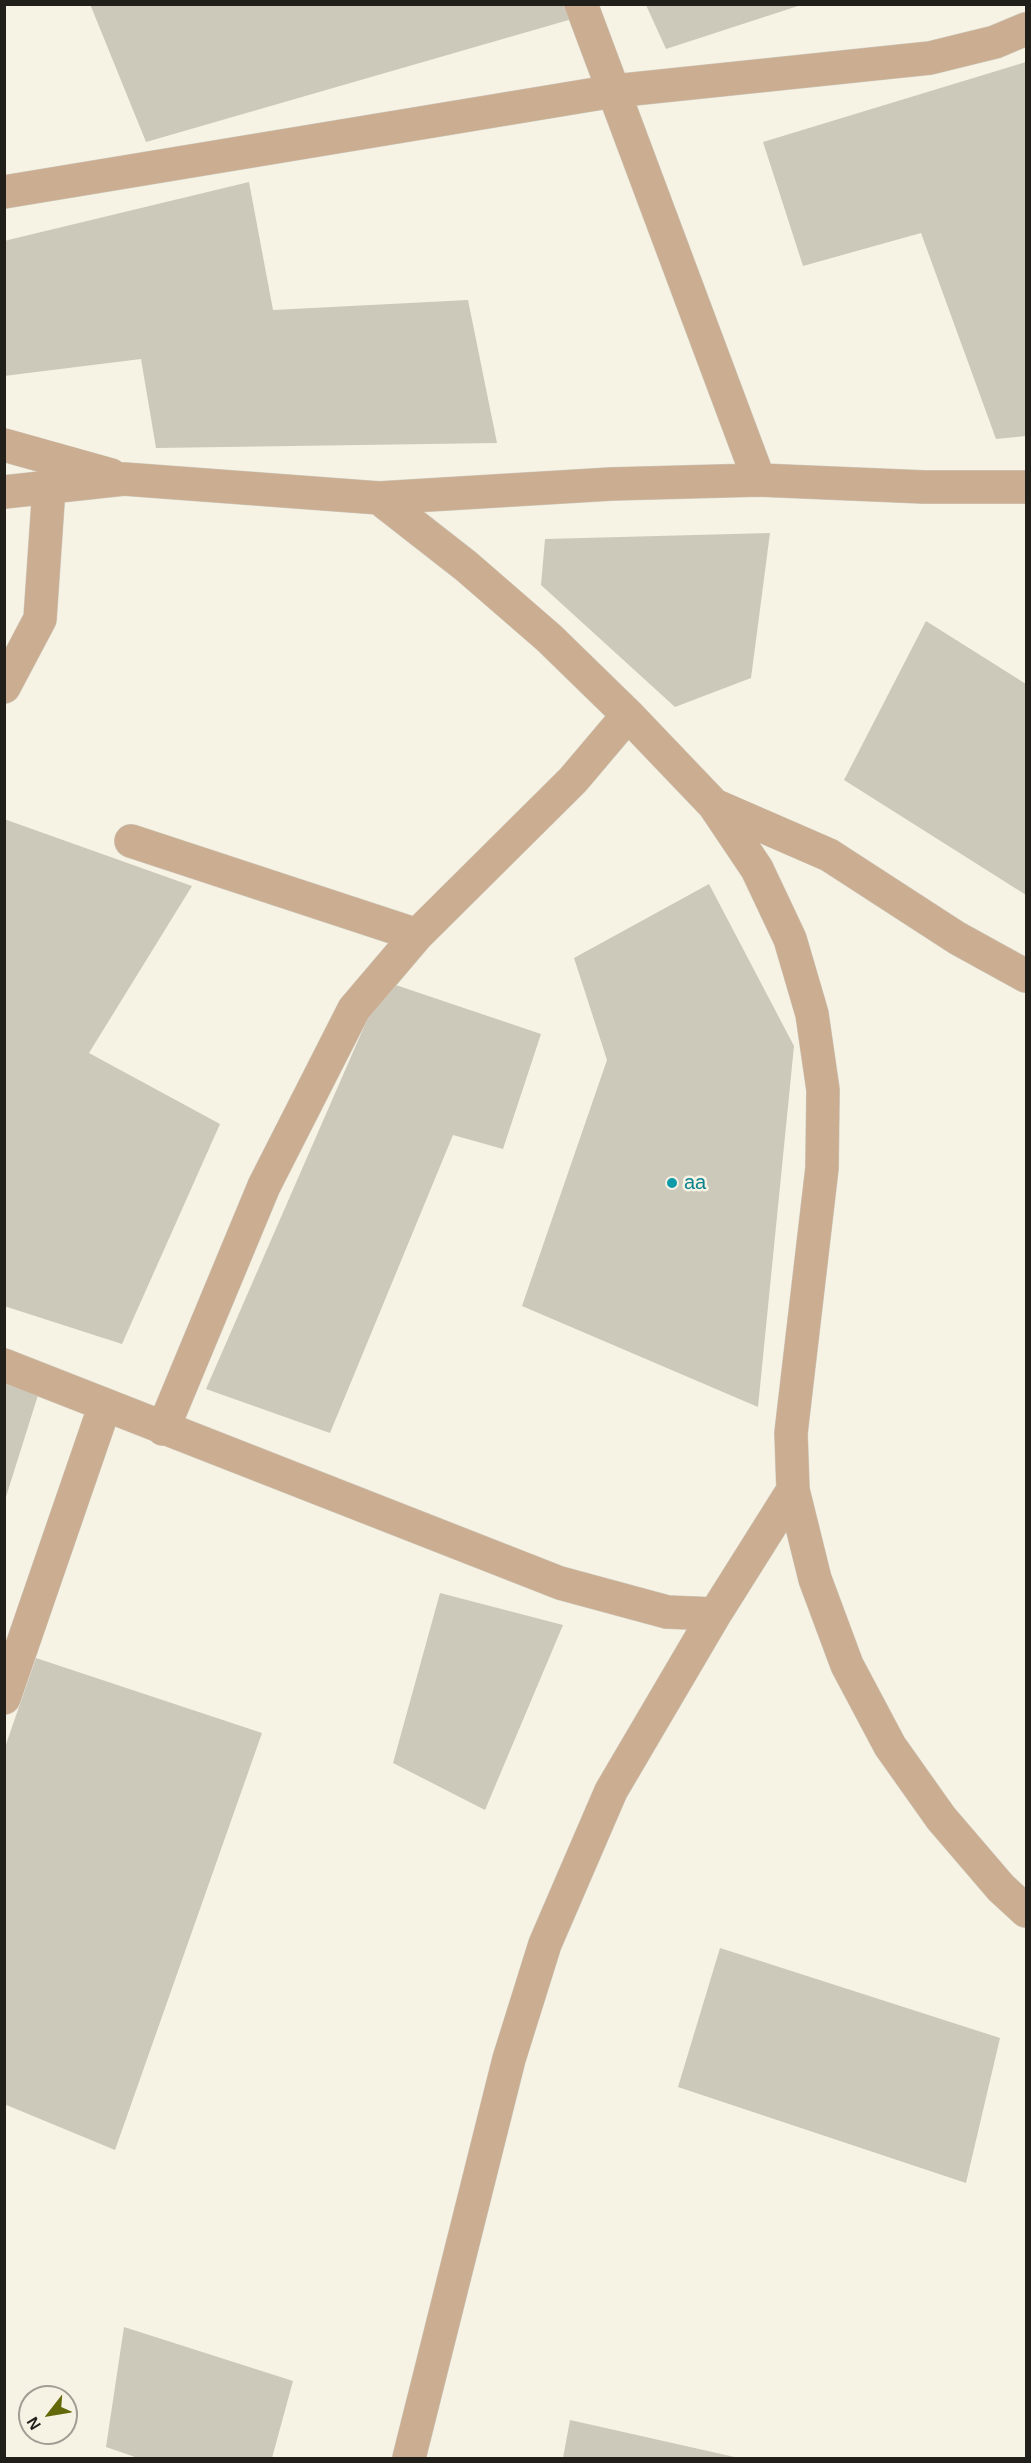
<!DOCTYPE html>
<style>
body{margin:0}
#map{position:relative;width:1031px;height:2463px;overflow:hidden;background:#f6f2e4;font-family:Helvetica,sans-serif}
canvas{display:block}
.frame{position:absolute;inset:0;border:6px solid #201f1a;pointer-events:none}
.north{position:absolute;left:18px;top:2385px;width:60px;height:60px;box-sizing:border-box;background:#f6f2e4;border:2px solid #a09e93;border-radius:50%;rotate:239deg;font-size:16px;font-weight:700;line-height:24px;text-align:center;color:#201f1a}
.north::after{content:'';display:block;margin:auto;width:21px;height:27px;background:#636808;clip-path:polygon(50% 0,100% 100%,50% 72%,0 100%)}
</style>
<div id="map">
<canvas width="1031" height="2463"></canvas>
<div class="frame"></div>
<div class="north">N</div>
</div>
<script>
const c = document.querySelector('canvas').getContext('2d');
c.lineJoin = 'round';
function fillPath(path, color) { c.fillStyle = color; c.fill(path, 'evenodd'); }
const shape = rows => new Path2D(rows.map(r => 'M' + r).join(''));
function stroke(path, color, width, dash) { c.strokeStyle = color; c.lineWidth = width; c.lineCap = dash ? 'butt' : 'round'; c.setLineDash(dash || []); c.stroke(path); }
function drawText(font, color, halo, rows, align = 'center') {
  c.font = font + ' Helvetica,sans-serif'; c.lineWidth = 5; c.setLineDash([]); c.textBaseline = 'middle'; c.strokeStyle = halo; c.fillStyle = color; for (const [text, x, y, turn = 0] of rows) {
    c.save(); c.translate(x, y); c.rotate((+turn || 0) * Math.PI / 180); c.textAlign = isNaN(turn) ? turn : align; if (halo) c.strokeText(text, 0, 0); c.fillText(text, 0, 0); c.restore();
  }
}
fillPath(shape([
 [90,4,575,4,579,17,146,142],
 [646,5,801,5,666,49],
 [1026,62,1026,436,996,439,921,233,803,266,763,142],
 [249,182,273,310,468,300,497,443,156,448,141,359,4,376,4,241],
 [770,533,751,678,675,707,541,585,545,539],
 [926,621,1026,684,1026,895,844,780],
 [4,819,192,886,89,1053,220,1124,122,1344,4,1306],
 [709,884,794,1046,758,1407,522,1306,607,1060,574,958],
 [384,981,541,1034,503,1149,453,1135,330,1433,206,1389],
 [4,1379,39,1392,5,1500,4,1500],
 [440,1593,563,1625,485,1810,393,1763],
 [36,1658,262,1733,115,2150,4,2104,4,1750],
 [720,1948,1000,2038,966,2183,678,2087],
 [124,2327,293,2381,272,2458,138,2458,106,2447],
 [570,2420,739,2458,563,2458]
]), '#ccc9bb');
const minor = shape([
 [581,4,759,480],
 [4,192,614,91,930,58,995,42,1026,29],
 [4,445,111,475],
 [4,492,124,479,379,498,611,484,759,480,924,487,1026,487],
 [379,498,466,566,549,638,628,715,714,805,757,869,790,939,812,1014,823,1090,822,1168,791,1433,793,1490,815,1579,847,1665,890,1746,941,1818,1001,1888,1026,1911],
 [4,687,40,619,48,502,42,488],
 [714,805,829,855,957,938,1026,976],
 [131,841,417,935],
 [4,1365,560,1583,667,1612,715,1614,793,1490],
 [163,1429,264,1186,354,1009,417,935,573,780,628,715],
 [4,1698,105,1405],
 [409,2458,509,2059,545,1944,611,1791,715,1614]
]);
stroke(minor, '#cfccc0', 34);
stroke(minor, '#cbae92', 33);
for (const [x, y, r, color] of [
 [672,1183,6,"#0f9aa8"]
]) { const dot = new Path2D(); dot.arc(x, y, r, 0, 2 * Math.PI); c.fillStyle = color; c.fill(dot); stroke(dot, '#f6f2e4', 2); }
drawText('20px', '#0d838f', '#f6f2e4', [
 ["aa",684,1183]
], 'left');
</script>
